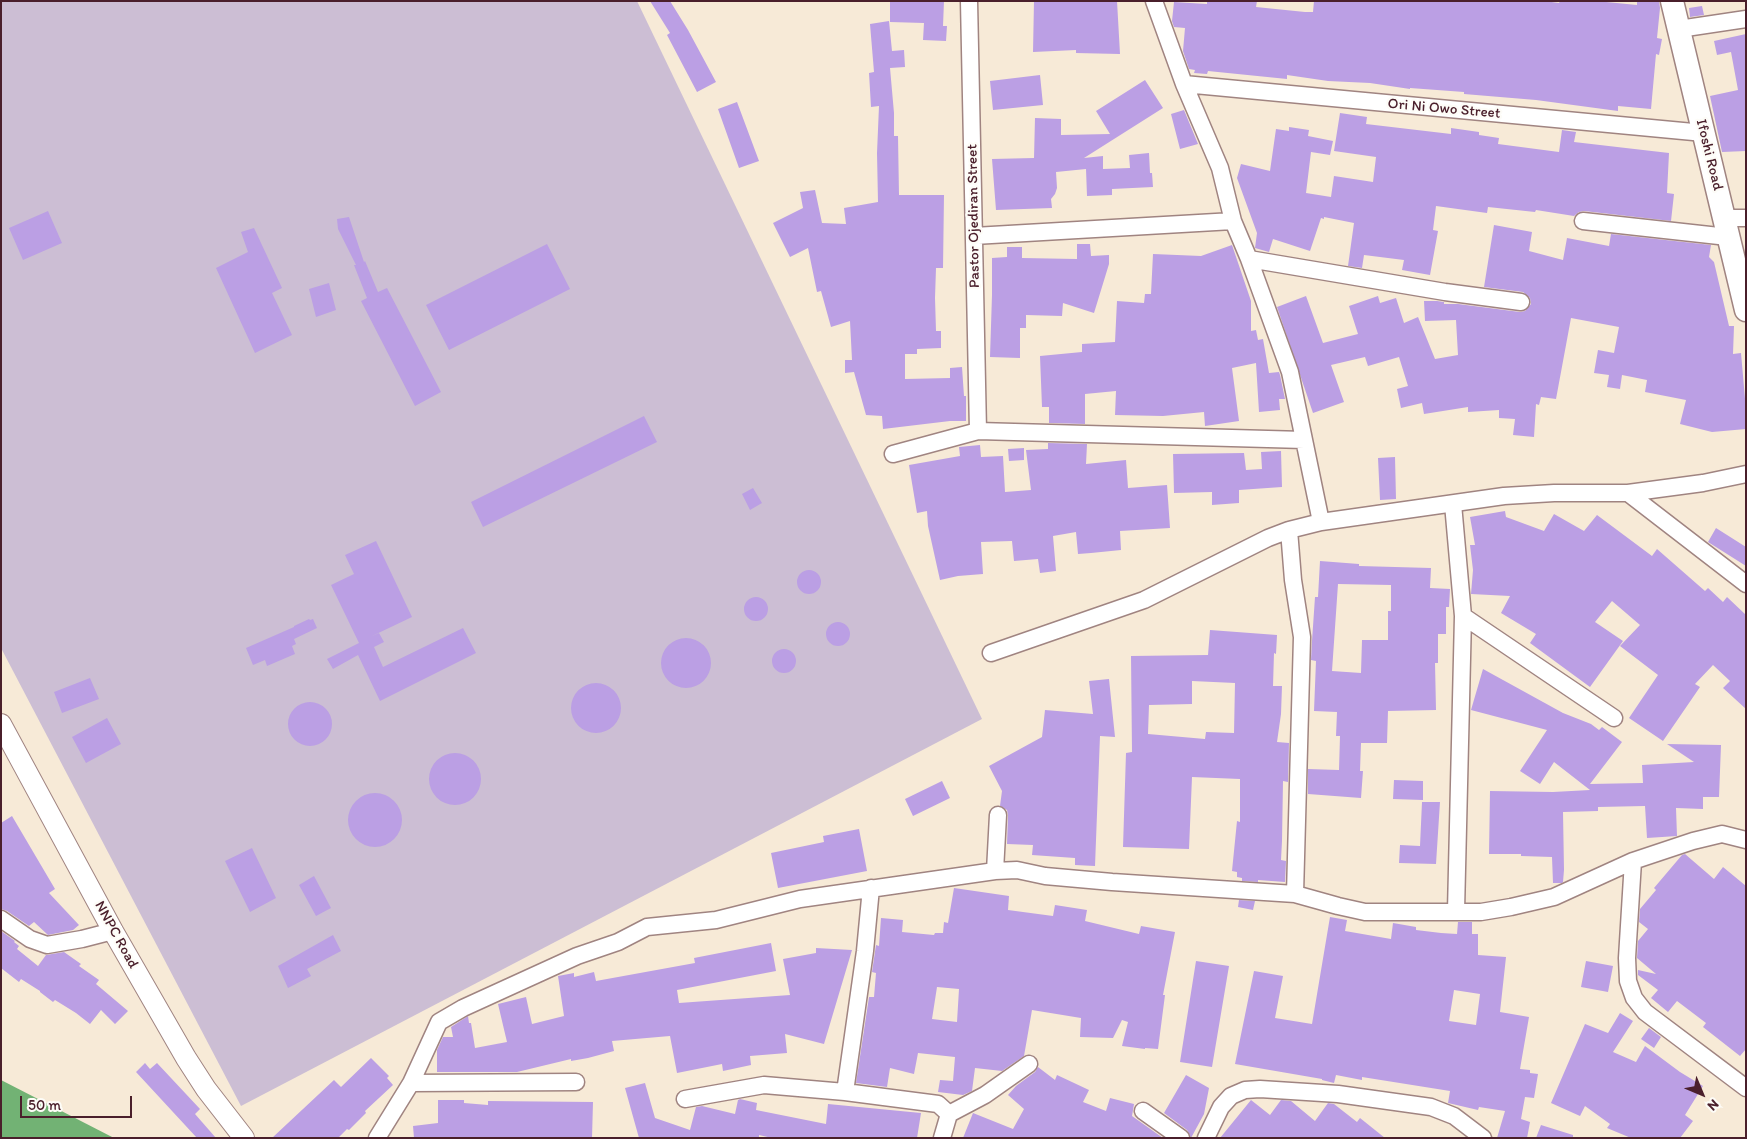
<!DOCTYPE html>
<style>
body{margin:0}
#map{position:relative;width:1747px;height:1139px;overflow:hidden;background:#f7ead7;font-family:Itim,sans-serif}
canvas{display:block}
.frame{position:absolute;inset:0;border:2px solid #4a1f2b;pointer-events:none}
.north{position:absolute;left:1677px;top:1069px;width:50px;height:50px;-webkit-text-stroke:4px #fdfcf7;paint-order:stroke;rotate:135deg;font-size:14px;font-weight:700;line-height:20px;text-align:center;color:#4a1f2b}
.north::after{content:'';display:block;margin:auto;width:18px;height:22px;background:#4a1f2b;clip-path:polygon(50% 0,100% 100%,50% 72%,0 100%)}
.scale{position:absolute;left:20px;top:1096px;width:112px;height:22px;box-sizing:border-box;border:2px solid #4a1f2b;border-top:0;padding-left:6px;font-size:15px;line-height:18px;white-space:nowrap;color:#4a1f2b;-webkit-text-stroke:4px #fdfcf7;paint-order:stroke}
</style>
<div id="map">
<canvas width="1747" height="1139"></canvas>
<div class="frame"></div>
<div class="north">N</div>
<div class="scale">50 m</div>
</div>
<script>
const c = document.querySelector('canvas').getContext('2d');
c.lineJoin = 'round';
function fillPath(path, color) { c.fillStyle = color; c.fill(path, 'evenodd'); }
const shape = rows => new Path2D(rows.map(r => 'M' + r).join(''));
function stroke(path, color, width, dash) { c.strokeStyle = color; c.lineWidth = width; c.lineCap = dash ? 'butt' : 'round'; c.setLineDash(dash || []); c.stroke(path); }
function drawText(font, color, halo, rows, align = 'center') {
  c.font = font + ' Itim,sans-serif'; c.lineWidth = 4.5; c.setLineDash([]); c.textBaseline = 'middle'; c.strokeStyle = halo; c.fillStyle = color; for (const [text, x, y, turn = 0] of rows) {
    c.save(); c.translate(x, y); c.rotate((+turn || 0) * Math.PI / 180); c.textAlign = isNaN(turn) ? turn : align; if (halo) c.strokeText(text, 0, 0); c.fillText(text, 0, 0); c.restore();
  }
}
fillPath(shape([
 [1,1,637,1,982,719,241,1106,1,648]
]), '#ccbed4');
fillPath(shape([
 [1,1080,114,1138,1,1138]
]), '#72b274');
fillPath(shape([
 [650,1,670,1,688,30,716,82,697,92,667,35,670,33],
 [890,1,944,1,943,26,947,26,946,41,923,40,924,23,890,22],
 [1034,1,1117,1,1120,54,1076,53,1076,50,1033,52],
 [1207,1,1257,1,1256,7,1305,12,1313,12,1314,1,1544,1,1559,3,1560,1,1596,1,1637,5,1637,1,1659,1,1660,8,1657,38,1662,39,1659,55,1656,54,1651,109,1618,106,1618,111,1536,100,1464,94,1464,92,1410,88,1410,89,1370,83,1328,81,1287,75,1287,79,1208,71,1207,74,1194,73,1195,70,1189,69,1183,51,1185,28,1174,27,1172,21,1174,2,1207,4],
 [1702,6,1704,15,1690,17,1689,8],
 [889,21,892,51,904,50,905,67,890,68,894,113,894,136,898,136,899,195,944,195,943,268,936,268,935,298,936,331,941,331,941,348,917,349,917,354,905,354,905,379,950,378,950,368,962,367,964,396,966,396,966,421,950,421,883,429,882,416,866,415,854,372,845,373,845,360,852,360,850,321,831,327,821,291,817,292,808,248,790,257,773,223,803,208,800,192,815,190,822,223,846,224,844,208,878,202,877,153,879,106,871,107,869,73,874,72,870,24],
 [1746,34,1746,151,1722,152,1710,96,1738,90,1731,52,1717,55,1714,41],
 [1040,75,1043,105,993,110,990,81],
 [1145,80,1163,108,1084,158,1103,156,1103,169,1130,168,1129,155,1149,153,1150,173,1152,173,1153,187,1112,189,1112,195,1087,196,1086,169,1056,172,1057,188,1055,194,1051,199,1052,208,996,210,992,159,1034,158,1035,118,1061,119,1061,135,1110,134,1096,111],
 [737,102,759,161,739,168,718,109],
 [1184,110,1198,144,1180,149,1171,114],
 [1340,113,1367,117,1366,124,1451,134,1451,128,1479,132,1479,135,1499,138,1498,144,1559,152,1562,130,1576,132,1574,142,1669,153,1667,193,1674,194,1671,221,1584,211,1579,212,1574,216,1536,210,1535,212,1488,207,1487,213,1436,206,1433,230,1438,231,1430,275,1402,270,1404,260,1364,255,1362,268,1348,266,1354,223,1324,217,1324,219,1321,218,1310,251,1273,239,1269,252,1255,248,1257,233,1237,178,1241,164,1270,171,1276,129,1289,131,1289,127,1309,130,1308,136,1333,141,1330,155,1311,152,1306,193,1331,197,1334,176,1373,182,1376,157,1334,151],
 [48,211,62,243,23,260,9,228],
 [349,217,364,262,365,261,378,292,387,288,441,392,415,406,361,301,367,298,354,265,356,265,338,229,337,219],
 [1494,225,1532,232,1529,251,1563,260,1567,238,1609,246,1611,234,1711,245,1709,257,1714,262,1729,326,1734,326,1733,354,1741,353,1746,410,1746,429,1712,432,1680,424,1686,400,1645,392,1647,380,1622,375,1620,389,1607,387,1609,375,1594,373,1598,350,1614,353,1619,327,1571,318,1556,399,1541,397,1539,405,1536,404,1534,437,1513,435,1515,419,1499,418,1499,410,1468,412,1468,407,1424,414,1422,403,1401,408,1397,389,1408,386,1399,357,1368,366,1365,357,1331,365,1344,402,1313,413,1277,307,1306,296,1323,343,1358,334,1349,306,1378,296,1380,303,1396,298,1404,323,1418,317,1435,359,1458,355,1456,320,1425,321,1424,301,1437,301,1444,302,1444,304,1458,304,1520,312,1525,311,1531,304,1530,298,1523,292,1484,287],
 [254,228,282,288,272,293,292,335,255,353,216,268,248,252,241,232],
 [547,244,570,289,449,350,426,305],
 [1077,244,1090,244,1091,256,1109,255,1109,264,1094,313,1063,303,1062,316,1026,315,1026,328,1020,328,1020,358,990,357,992,295,992,258,1007,257,1007,247,1022,247,1022,258,1077,259],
 [1232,245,1251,301,1251,331,1256,330,1258,340,1263,339,1269,373,1279,372,1280,375,1285,399,1279,399,1280,410,1259,412,1256,363,1232,368,1239,421,1205,426,1204,412,1163,416,1115,415,1116,391,1085,394,1085,424,1049,423,1049,407,1042,407,1040,356,1082,352,1082,344,1115,342,1117,301,1144,303,1145,294,1151,294,1153,254,1201,256],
 [329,283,336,310,316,317,309,289],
 [644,416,657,442,483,527,471,502],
 [1048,443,1087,444,1086,464,1126,460,1128,488,1167,485,1170,528,1120,531,1121,550,1091,553,1078,554,1076,532,1053,536,1056,571,1040,573,1038,559,1014,561,1012,541,981,542,983,574,958,576,940,580,928,526,927,511,917,513,909,465,960,456,959,447,980,445,981,457,1003,456,1005,492,1031,490,1026,450,1048,449],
 [1024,448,1024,460,1009,461,1008,449],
 [1281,451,1282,487,1239,490,1239,503,1212,505,1212,492,1174,493,1173,454,1244,453,1246,470,1262,469,1261,452],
 [1395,457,1396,499,1380,500,1378,458],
 [753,488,762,503,750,510,742,494],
 [1505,511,1506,517,1544,531,1554,514,1584,531,1597,515,1652,556,1657,549,1705,591,1708,588,1723,602,1727,597,1746,615,1746,709,1723,688,1730,681,1713,665,1695,684,1700,687,1663,741,1629,718,1658,675,1620,646,1640,625,1612,601,1595,622,1623,641,1590,687,1530,643,1536,634,1501,613,1510,596,1471,594,1473,570,1470,545,1475,545,1470,517],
 [1716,528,1746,547,1746,566,1708,542],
 [376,541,412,617,370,637,379,633,384,642,374,647,383,667,463,628,476,653,380,701,358,655,333,669,327,659,359,643,331,585,354,574,345,555],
 [1320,561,1359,564,1359,566,1431,568,1430,588,1450,589,1449,607,1446,607,1446,634,1438,634,1438,663,1435,663,1436,710,1388,711,1387,743,1361,743,1360,771,1363,771,1361,798,1308,794,1308,769,1339,770,1340,736,1336,736,1337,712,1314,711,1316,661,1311,660,1312,641,1315,597,1318,597],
 [1338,584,1391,585,1391,611,1388,611,1388,640,1362,640,1361,673,1332,671],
 '797 582a12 12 0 1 1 24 0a12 12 0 1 1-24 0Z',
 '744 609a12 12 0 1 1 24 0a12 12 0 1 1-24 0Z',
 [309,619,310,620,313,619,317,628,294,639,296,644,292,646,295,654,267,666,265,660,253,665,246,648,294,627,294,626],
 '826 634a12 12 0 1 1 24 0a12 12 0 1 1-24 0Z',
 [1210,630,1277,635,1276,654,1274,653,1273,686,1282,686,1281,714,1277,742,1289,743,1288,782,1283,781,1282,841,1281,860,1286,861,1285,882,1258,880,1258,882,1242,881,1242,878,1237,877,1237,872,1232,871,1237,821,1240,822,1240,779,1192,777,1189,849,1123,847,1126,753,1132,752,1131,656,1208,655],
 [1192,681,1235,683,1234,733,1206,732,1205,739,1148,734,1149,705,1192,704],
 '661 663a25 25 0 1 1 50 0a25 25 0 1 1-50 0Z',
 '772 661a12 12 0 1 1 24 0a12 12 0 1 1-24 0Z',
 [1483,669,1563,713,1591,724,1599,730,1602,727,1622,742,1590,784,1643,783,1642,765,1694,762,1667,744,1721,745,1719,797,1703,797,1703,809,1676,808,1677,836,1647,838,1645,806,1598,807,1598,811,1563,812,1564,870,1563,882,1562,883,1553,883,1552,857,1521,856,1521,854,1489,854,1490,791,1553,792,1590,790,1554,762,1540,784,1520,771,1547,730,1471,710],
 [90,678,99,699,62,713,54,692],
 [1109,679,1115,737,1100,736,1095,866,1075,865,1075,858,1032,855,1033,845,1007,844,1008,815,1007,810,1000,806,1002,791,989,766,1042,737,1045,710,1093,714,1089,681],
 '571 708a25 25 0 1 1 50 0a25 25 0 1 1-50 0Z',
 '288 724a22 22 0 1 1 44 0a22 22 0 1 1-44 0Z',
 [107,718,121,744,86,763,72,737],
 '429 779a26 26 0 1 1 52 0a26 26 0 1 1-52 0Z',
 [1394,780,1423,781,1423,800,1393,799],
 [942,781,950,798,913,816,905,799],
 '348 820a27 27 0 1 1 54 0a27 27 0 1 1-54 0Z',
 [1422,802,1440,802,1436,864,1399,863,1400,845,1420,846],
 [12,816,55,889,49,893,79,925,73,930,48,935,34,922,29,926,7,911,1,909,1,823],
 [859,829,867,871,778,888,771,853,824,842,823,836],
 [252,848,276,898,250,912,225,861],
 [1685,854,1714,879,1723,867,1746,886,1746,1049,1740,1056,1703,1027,1706,1023,1677,1001,1668,1012,1651,998,1658,990,1638,975,1638,970,1656,974,1637,958,1638,941,1648,929,1639,922,1640,909,1656,890,1654,888,1682,855],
 [314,876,331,908,316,916,299,885],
 [954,888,1009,896,1008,910,1053,916,1055,905,1087,910,1085,921,1139,934,1141,926,1175,932,1163,995,1165,995,1158,1049,1145,1048,1145,1049,1122,1046,1128,1022,1122,1020,1113,1038,1080,1037,1081,1018,1032,1010,1024,1056,1002,1071,975,1068,972,1091,963,1095,938,1092,940,1080,953,1081,955,1057,918,1053,914,1074,890,1068,887,1087,856,1083,869,997,874,997,876,973,872,972,876,945,879,946,881,918,903,920,902,932,934,935,935,933,943,933,944,922,948,923],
 [937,987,959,989,957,1022,932,1019],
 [1239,900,1255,901,1253,910,1238,907],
 [1330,917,1347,920,1345,931,1391,939,1393,923,1416,927,1416,930,1441,933,1457,934,1458,922,1472,922,1472,934,1478,934,1478,955,1506,957,1500,1012,1529,1017,1520,1069,1530,1070,1530,1073,1538,1074,1534,1098,1525,1097,1521,1119,1530,1122,1527,1138,1497,1138,1505,1111,1479,1107,1478,1110,1448,1103,1450,1091,1362,1077,1362,1080,1336,1075,1334,1083,1322,1080,1322,1079,1235,1064,1254,971,1283,976,1275,1018,1312,1024],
 [1454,990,1480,994,1476,1025,1449,1021],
 [1,931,15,941,14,942,19,946,17,949,38,966,46,955,64,952,81,964,79,966,99,980,96,984,128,1011,115,1024,101,1010,90,1024,76,1013,55,1000,53,1002,40,992,40,991,21,979,19,982,1,968],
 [333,935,341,951,307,969,311,976,288,988,278,966],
 [771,943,776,971,677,990,679,1003,790,995,783,959,816,953,816,948,852,950,824,1044,785,1034,787,1053,750,1056,751,1065,723,1071,722,1064,677,1073,670,1036,612,1041,614,1051,588,1058,571,1061,571,1059,517,1072,437,1072,437,1050,443,1037,453,1037,451,1027,468,1016,469,1023,471,1023,475,1048,507,1042,498,1004,526,997,532,1024,564,1016,558,976,574,973,574,977,594,972,596,981,695,963,694,958],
 [1196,961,1229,966,1212,1067,1180,1062],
 [1586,961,1613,966,1608,992,1581,987],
 [1620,1013,1633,1021,1613,1052,1636,1062,1645,1046,1680,1072,1703,1086,1685,1115,1693,1121,1680,1138,1631,1138,1607,1128,1610,1124,1585,1106,1580,1116,1551,1103,1585,1024,1608,1033],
 [1649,1028,1661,1037,1654,1048,1641,1039],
 [371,1058,389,1076,387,1078,393,1085,365,1111,366,1113,349,1130,347,1129,338,1138,272,1138,334,1080,341,1087],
 [145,1063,150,1069,157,1063,200,1109,195,1114,216,1138,197,1138,136,1072],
 [1038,1067,1055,1080,1057,1075,1089,1090,1083,1102,1106,1111,1110,1098,1134,1104,1132,1116,1163,1138,963,1138,973,1113,1013,1129,1024,1109,1008,1095,1016,1086,1035,1072],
 [1186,1075,1209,1088,1204,1114,1191,1138,1187,1130,1164,1113],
 [645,1083,655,1118,690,1130,696,1107,702,1106,735,1114,738,1100,740,1099,757,1103,756,1110,826,1124,828,1104,921,1113,917,1138,772,1138,759,1135,759,1138,639,1138,625,1088],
 [438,1100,464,1100,464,1103,488,1105,488,1101,593,1102,592,1138,414,1138,413,1126,438,1123],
 [1251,1100,1270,1115,1281,1100,1291,1101,1315,1121,1328,1103,1334,1104,1357,1122,1360,1118,1385,1138,1220,1138],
 [1541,1125,1573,1135,1573,1138,1536,1138]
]), '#bb9fe4');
const minor = shape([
 [969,1,978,431],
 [1154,1,1184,84,1220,168,1233,221,1249,259,1290,372,1321,522],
 [1679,29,1746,19],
 [1184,84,1704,133],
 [1725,218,1746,218],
 [1583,221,1728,237],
 [974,236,1233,221],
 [1249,259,1445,292,1521,302],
 [893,454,978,431,1304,440],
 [1628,493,1746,584],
 [1453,504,1463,616,1456,911],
 [1289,530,1293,580,1302,637,1295,894],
 [1463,616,1614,718],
 [991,653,1144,600,1268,538,1289,530,1321,522,1504,496,1554,493,1628,493,1703,483,1746,474],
 [1633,861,1627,958,1628,981,1634,998,1645,1012,1746,1088],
 [995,871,998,815],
 [1,919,30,939,47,945,82,939,113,931],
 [411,1083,439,1022,463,1008,577,956,618,942,647,927,716,920,800,899,995,871,1017,870,1045,876,1112,882,1295,894,1338,906,1365,912,1481,912,1511,907,1554,897,1633,861,1693,841,1722,834,1746,840],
 [845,1092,865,951,871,888],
 [685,1099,764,1085,845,1092,938,1104,949,1114,942,1138],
 [1143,1111,1181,1138],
 [949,1114,985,1095,1029,1064],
 [377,1138,411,1083,576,1082],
 [1206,1138,1221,1107,1231,1096,1245,1090,1260,1089,1338,1094,1431,1107,1454,1116,1483,1138]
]);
const tertiary = shape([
 [1,724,113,931,186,1058,206,1089,244,1138]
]);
const secondary = shape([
 [1672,1,1746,310]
]);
stroke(minor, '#a08481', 19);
stroke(tertiary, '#a08481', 22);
stroke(secondary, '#a08481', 25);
stroke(minor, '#fff', 16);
stroke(tertiary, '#fff', 20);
stroke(secondary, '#fff', 22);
drawText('15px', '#4a1f2b', '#fdfcf7', [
 ["Ori Ni Owo Street",1444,109,5],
 ["Ifoshi Road",1709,155,76],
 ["Pastor Ojediran Street",974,216,-91],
 ["NNPC Road",116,935,61]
]);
</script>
